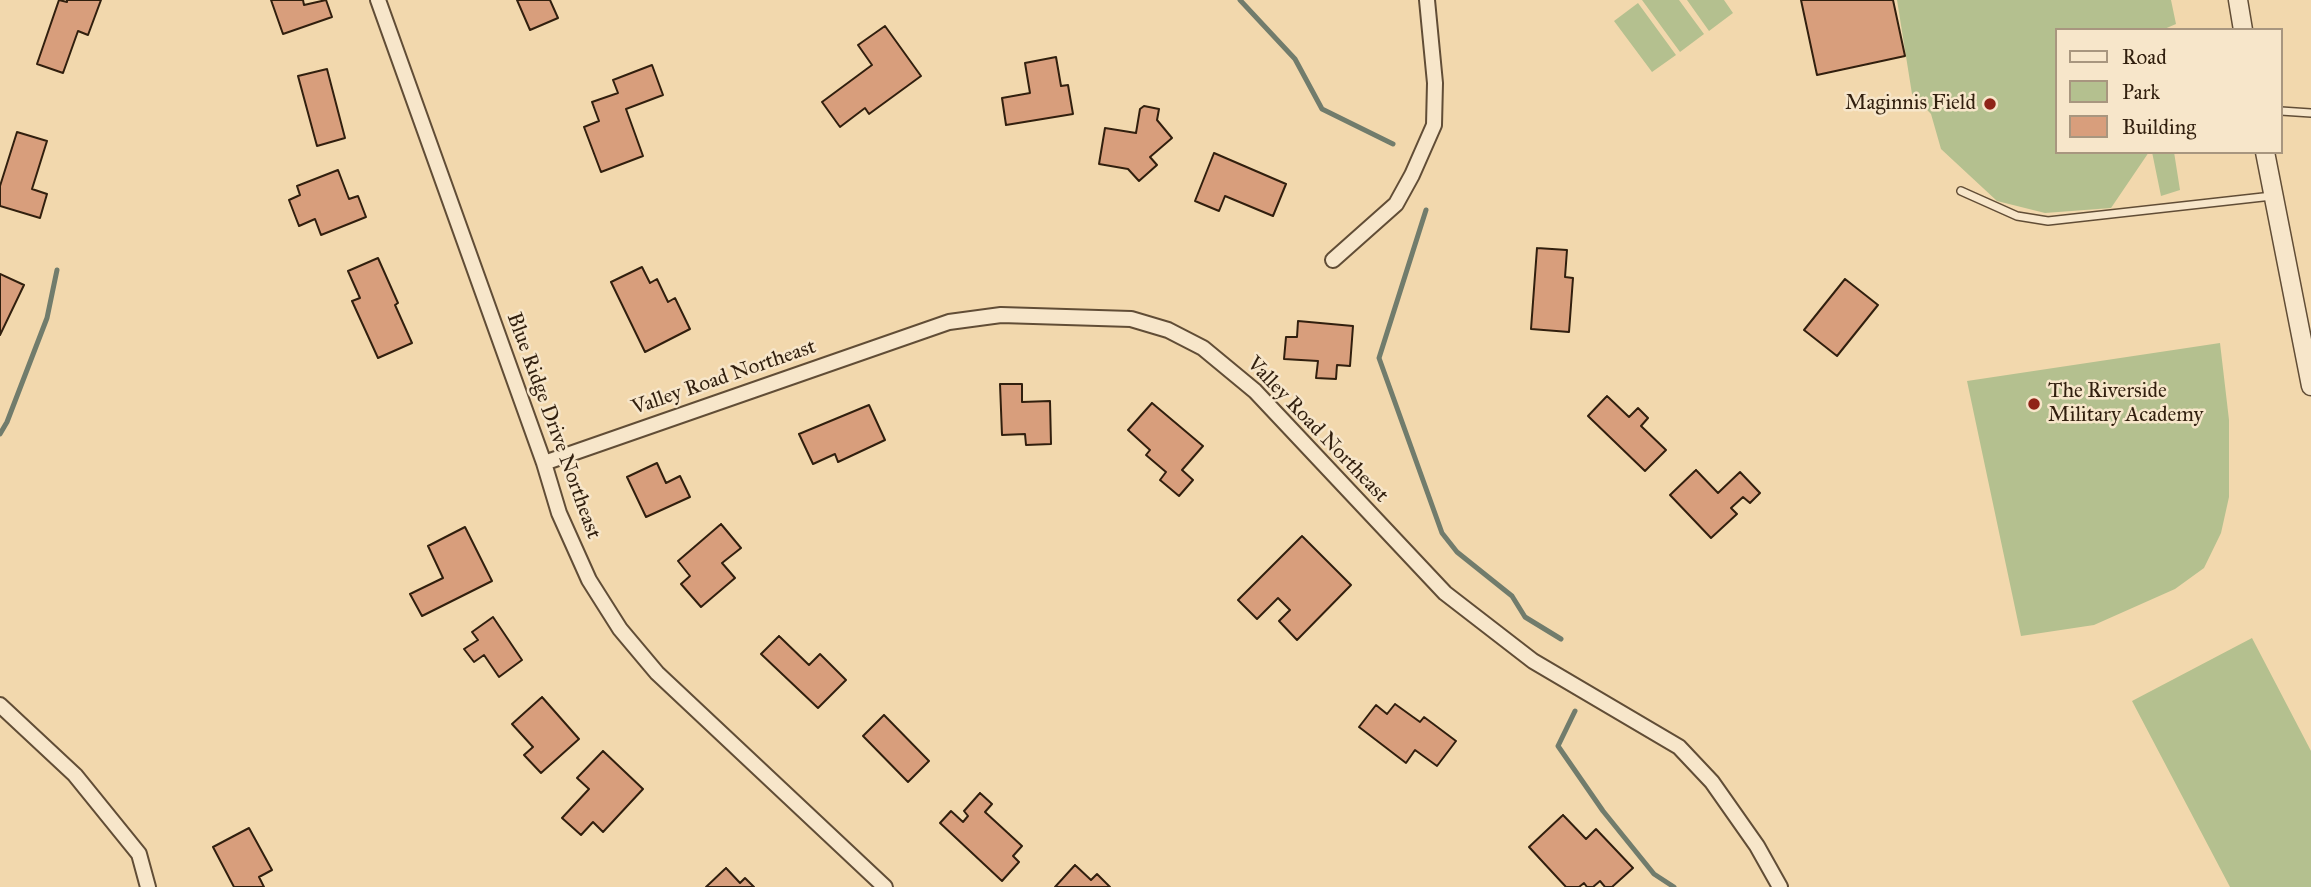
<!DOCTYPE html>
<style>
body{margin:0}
#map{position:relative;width:2311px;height:887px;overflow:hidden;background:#f2d8ad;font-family:"IM FELL Great Primer",serif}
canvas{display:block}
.legend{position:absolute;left:2055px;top:28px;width:228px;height:126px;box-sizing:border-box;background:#f7e6ca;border:2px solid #a8967f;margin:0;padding:9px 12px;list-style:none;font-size:21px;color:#311f0e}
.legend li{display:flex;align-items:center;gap:14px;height:35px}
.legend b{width:35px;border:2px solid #a8967f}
</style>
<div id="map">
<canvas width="2311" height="887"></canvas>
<ul class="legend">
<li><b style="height:9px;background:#f7e6ca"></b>Road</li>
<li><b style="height:19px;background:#b4c08f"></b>Park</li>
<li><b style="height:19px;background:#d89e7c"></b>Building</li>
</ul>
</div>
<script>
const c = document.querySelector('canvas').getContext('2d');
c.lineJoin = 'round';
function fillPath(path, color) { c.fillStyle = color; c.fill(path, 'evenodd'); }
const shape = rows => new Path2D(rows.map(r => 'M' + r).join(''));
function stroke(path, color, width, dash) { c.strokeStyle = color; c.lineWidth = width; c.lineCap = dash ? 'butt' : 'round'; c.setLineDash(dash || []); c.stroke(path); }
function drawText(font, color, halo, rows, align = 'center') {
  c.font = font + ' "IM FELL Great Primer",serif'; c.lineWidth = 5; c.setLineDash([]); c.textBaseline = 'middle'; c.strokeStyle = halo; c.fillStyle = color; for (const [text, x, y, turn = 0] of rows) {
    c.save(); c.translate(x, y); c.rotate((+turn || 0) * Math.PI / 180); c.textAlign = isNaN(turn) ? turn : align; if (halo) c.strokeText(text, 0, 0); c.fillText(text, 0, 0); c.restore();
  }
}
fillPath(shape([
 [1642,0,1679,0,1704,34,1680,52],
 [1687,0,1724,0,1733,13,1709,31],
 [1897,0,2171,0,2176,24,2162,30,2057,30,2057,152,2149,152,2111,208,2045,213,1997,201,1941,149,1931,114,1912,94],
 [1638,3,1676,55,1652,72,1614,21],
 [2152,152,2174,152,2180,190,2161,196],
 [2220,343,2229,420,2229,497,2221,533,2204,568,2175,589,2094,625,2021,636,1967,381],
 [2252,638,2311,751,2311,887,2230,887,2132,701]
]), '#b4c08f');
stroke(shape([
 [1240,0,1295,59,1322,109,1393,144],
 [1426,210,1379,358,1442,533,1457,552,1512,596,1525,617,1561,639],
 [0,434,7,422,47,318,57,270],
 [1575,711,1558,746,1603,811,1654,874,1674,887]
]), '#717c6c', 5);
const building = shape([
 [59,0,67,2,67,0,101,0,88,35,78,31,63,73,37,64,59,0],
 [271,0,303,0,304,5,326,0,332,17,283,34,271,0],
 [517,0,550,0,558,18,530,30,517,0],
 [1801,0,1893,0,1905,56,1817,75,1801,0],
 [885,26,921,76,869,114,865,108,840,127,822,102,872,65,858,45,885,26],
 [1056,57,1061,86,1068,85,1073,114,1006,125,1002,98,1030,93,1025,63,1056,57],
 [652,65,663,95,626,109,643,156,601,172,584,127,599,121,592,102,618,93,613,80,652,65],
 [327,69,345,138,317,146,298,76,327,69],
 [1144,106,1159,109,1157,120,1172,138,1150,157,1157,165,1139,181,1128,169,1099,164,1105,128,1136,133,1140,109,1144,106],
 [17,132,47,141,32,189,47,194,40,218,0,206,0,186,17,132],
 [1214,153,1286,184,1273,216,1225,196,1219,211,1195,201,1214,153],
 [338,170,349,199,358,196,366,217,321,235,315,219,299,226,289,200,300,195,297,186,338,170],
 [1537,248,1567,250,1565,277,1573,278,1569,332,1531,329,1537,248],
 [378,258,398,303,395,305,412,343,378,358,352,301,360,298,348,271,378,258],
 [642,267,650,283,657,279,668,302,675,298,690,329,645,352,611,282,642,267],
 [0,274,24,285,0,335,0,274],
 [1845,279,1878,305,1837,356,1804,330,1845,279],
 [1298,321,1353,326,1350,366,1337,365,1336,379,1316,378,1318,361,1284,359,1286,337,1297,337,1298,321],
 [1000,384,1022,384,1022,402,1050,401,1051,444,1026,445,1025,434,1002,435,1000,384],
 [1607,396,1629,417,1638,408,1648,418,1641,426,1666,450,1645,471,1588,416,1607,396],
 [1152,403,1203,446,1182,470,1193,480,1179,496,1160,480,1166,472,1146,455,1150,450,1128,430,1152,403],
 [869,405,885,440,838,462,835,454,813,464,799,434,869,405],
 [657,463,666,483,680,476,690,497,646,517,627,477,657,463],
 [1696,470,1718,493,1740,472,1760,493,1750,503,1743,497,1731,508,1737,514,1711,538,1670,495,1696,470],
 [721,524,741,548,722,563,735,578,701,607,681,584,690,576,678,561,721,524],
 [465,527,492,581,422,616,410,594,443,578,428,546,465,527],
 [1302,536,1351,585,1297,640,1279,621,1290,610,1278,598,1257,619,1238,600,1302,536],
 [493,617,522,660,499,677,484,655,474,662,464,649,478,640,472,632,493,617],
 [779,636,809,665,820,654,846,680,818,708,761,654,779,636],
 [542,697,579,739,541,773,524,755,533,747,512,724,542,697],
 [1395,704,1420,722,1424,717,1456,741,1437,766,1415,750,1406,763,1359,727,1376,705,1387,714,1395,704],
 [884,715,929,761,908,782,863,736,884,715],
 [603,751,643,789,603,832,593,822,581,835,562,818,589,789,577,778,603,751],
 [980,793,992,804,985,812,1022,846,1013,856,1019,862,1002,881,940,823,951,811,963,822,968,816,964,811,980,793],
 [1563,815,1586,839,1596,829,1633,868,1612,887,1605,887,1600,881,1593,887,1587,887,1584,883,1579,887,1566,887,1529,847,1563,815],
 [249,828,272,870,259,877,264,887,234,887,213,847,249,828],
 [1075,865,1091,880,1097,874,1110,887,1055,887,1075,865],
 [726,868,740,883,745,878,754,887,706,887,726,868]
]);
fillPath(building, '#d89e7c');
stroke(building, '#311f0e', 2);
const service = shape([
 [2281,111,2311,113],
 [1961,191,2017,216,2048,221,2272,196]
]);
const minor = shape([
 [378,0,544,463,559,513,589,580,620,629,657,673,885,887],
 [1333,260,1396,204,1412,175,1434,125,1435,83,1427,0],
 [544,463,949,322,1001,315,1131,319,1168,330,1203,348,1255,391,1445,593,1533,661,1679,747,1712,782,1757,846,1780,887],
 [0,705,75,775,139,854,148,887]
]);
const tertiary = shape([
 [2238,0,2243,30],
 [2265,152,2311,386]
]);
stroke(service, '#614d36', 10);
stroke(minor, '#614d36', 18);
stroke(tertiary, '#614d36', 21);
stroke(service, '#f7e6ca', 7);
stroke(minor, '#f7e6ca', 14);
stroke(tertiary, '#f7e6ca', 18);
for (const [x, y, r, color] of [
 [1990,104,7,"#8f2418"],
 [2034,404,7,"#8f2418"]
]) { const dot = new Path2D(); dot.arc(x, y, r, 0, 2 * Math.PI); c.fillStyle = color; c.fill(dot); stroke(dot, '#f7e6ca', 2.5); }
drawText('21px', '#311f0e', '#f7e6ca', [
 ["Maginnis Field",1976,104],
 ["The Riverside",2048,392,"left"],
 ["Military Academy",2048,416,"left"]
], 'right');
drawText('21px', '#311f0e', '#f7e6ca', [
 ["Valley Road Northeast",724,378,-19],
 ["Blue Ridge Drive Northeast",553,426,70],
 ["Valley Road Northeast",1317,430,46]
]);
</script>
